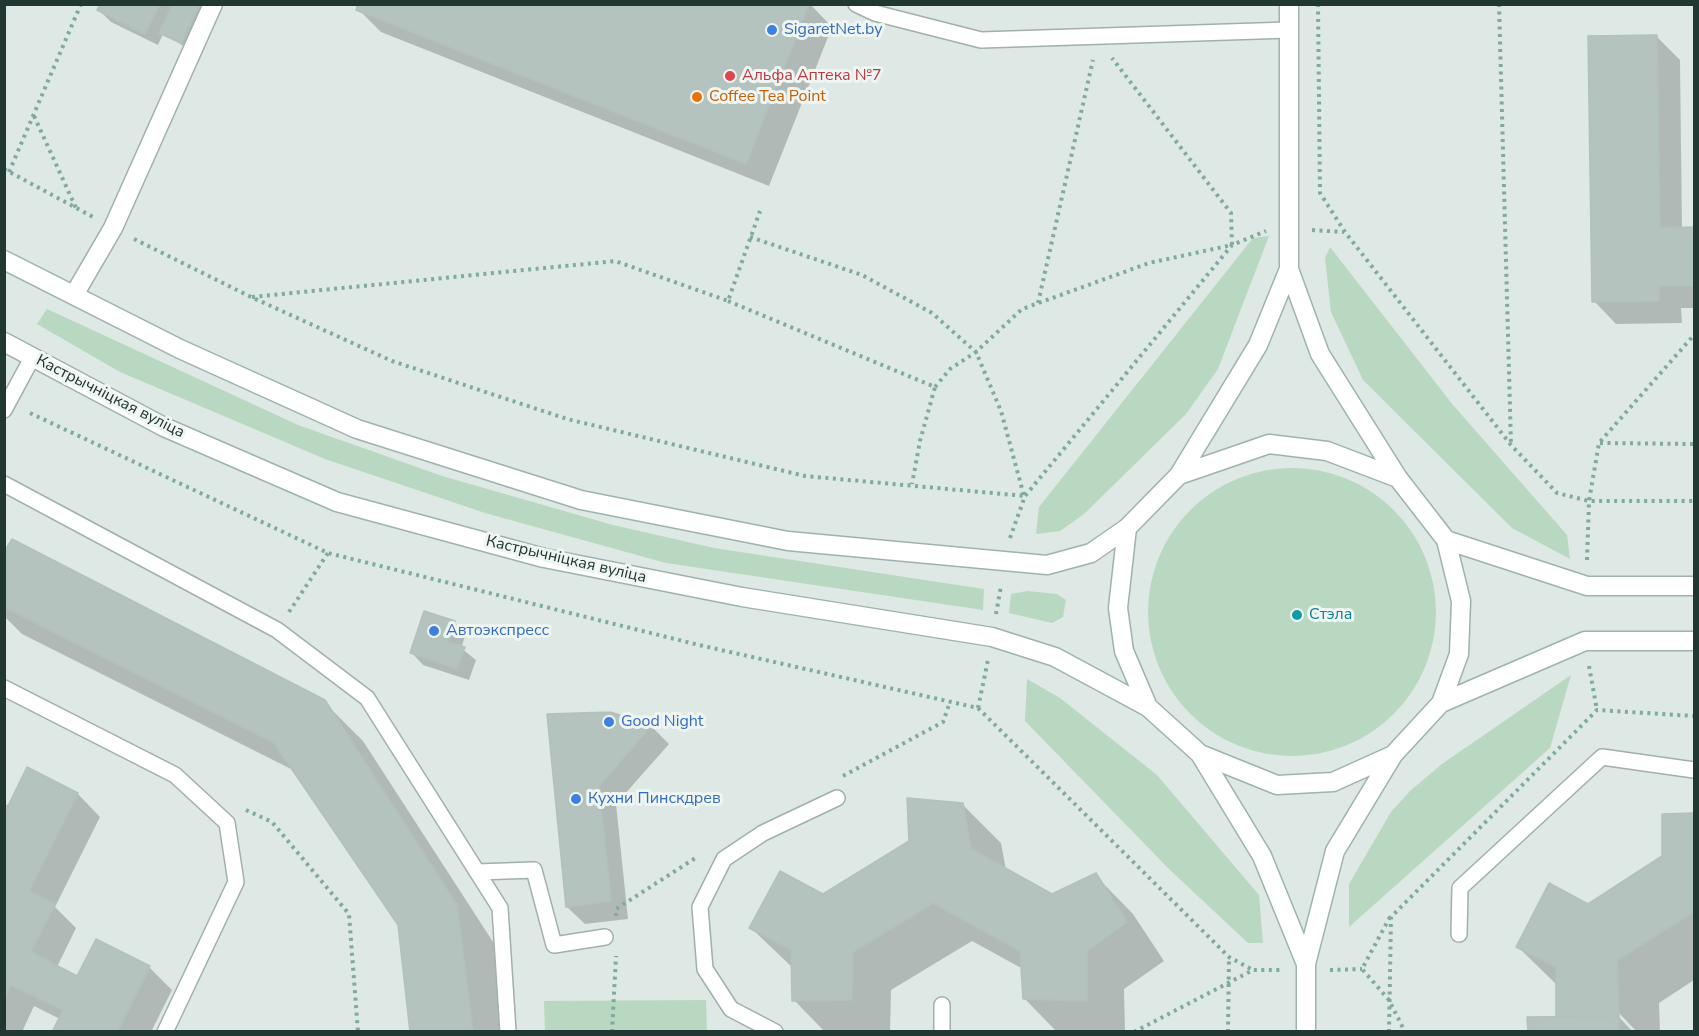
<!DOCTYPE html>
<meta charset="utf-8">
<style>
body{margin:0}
#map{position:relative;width:1699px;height:1036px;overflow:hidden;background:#dee8e4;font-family:"Nunito Sans",sans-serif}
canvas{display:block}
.frame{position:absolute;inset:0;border:6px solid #213732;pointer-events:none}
</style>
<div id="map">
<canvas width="1699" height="1036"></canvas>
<div class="frame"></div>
</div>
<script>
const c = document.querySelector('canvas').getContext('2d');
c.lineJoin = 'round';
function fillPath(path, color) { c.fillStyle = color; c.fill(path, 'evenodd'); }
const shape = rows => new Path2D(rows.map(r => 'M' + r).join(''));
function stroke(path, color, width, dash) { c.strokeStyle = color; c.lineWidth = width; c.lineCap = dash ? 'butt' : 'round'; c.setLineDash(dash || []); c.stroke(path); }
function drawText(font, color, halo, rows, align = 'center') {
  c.font = font + ' "Nunito Sans",sans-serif'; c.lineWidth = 6; c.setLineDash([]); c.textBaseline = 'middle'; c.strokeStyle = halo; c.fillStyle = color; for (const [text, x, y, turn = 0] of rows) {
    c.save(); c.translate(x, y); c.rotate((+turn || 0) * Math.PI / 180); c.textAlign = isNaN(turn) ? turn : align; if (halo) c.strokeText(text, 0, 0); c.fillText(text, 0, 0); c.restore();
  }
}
fillPath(shape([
 [1269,236,1218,369,1186,414,1084,514,1060,531,1036,534,1039,507,1253,238],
 [1330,247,1453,405,1567,535,1570,559,1512,528,1363,380,1331,312,1325,258],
 [47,309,298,425,442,476,613,525,714,548,984,589,983,610,666,563,485,513,325,459,120,372,37,324],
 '1148 612a144 144 0 1 1 288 0a144 144 0 1 1-288 0Z',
 [1027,591,1057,594,1066,600,1063,617,1052,623,1009,613,1011,594],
 [1571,675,1550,748,1349,927,1349,884,1391,812,1410,791,1442,764],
 [1027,679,1060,698,1157,775,1259,895,1263,943,1248,943,1170,870,1025,721],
 [706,1000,707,1031,545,1031,544,1001]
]), '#b8d8c2');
fillPath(shape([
 [102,4,208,4,187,48,163,34,158,45,111,22,99,10],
 [360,4,810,4,832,27,769,186,381,32,358,9],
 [1657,37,1680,60,1682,229,1694,229,1694,308,1681,308,1682,323,1616,324,1594,301],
 [4,555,324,702,363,741,495,945,505,1032,411,1032,400,925,295,771,22,634,4,616],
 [454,622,466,634,461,648,476,660,469,680,423,665,412,653],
 [609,714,651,726,669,744,616,804,628,919,585,924,567,907],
 [78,794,100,817,55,907,76,928,57,967,78,978,149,967,172,990,151,1032,54,1032,60,1019,34,1006,22,1032,4,1032,4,805,9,808],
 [963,805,1001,843,1006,870,1052,896,1095,875,1133,914,1164,961,1124,989,1125,1032,1057,1032,1025,999,1023,969,972,941,891,990,890,1032,825,1032,794,1000,793,968,751,928,824,896,911,842],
 [1694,815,1694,980,1659,1003,1660,1032,1637,1032,1618,1012,1618,1016,1633,1032,1529,1032,1560,1018,1558,986,1518,947,1664,857,1664,816]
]), '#0003');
const building = shape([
 [100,4,160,4,145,34,97,10,100,4],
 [173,4,200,4,181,43,159,33,173,4],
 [358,4,809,4,746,164,356,10,358,4],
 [1657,35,1660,228,1694,227,1694,286,1659,286,1659,301,1592,302,1588,36,1657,35],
 [12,539,325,700,457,905,473,1032,410,1032,398,925,274,743,4,607,4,552,12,539],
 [424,611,455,621,448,642,465,647,457,669,410,653,424,611],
 [610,712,652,725,599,786,611,901,566,907,547,714,610,712],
 [27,767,78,793,29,891,55,904,31,952,77,976,96,939,150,966,117,1032,52,1032,63,1010,11,985,4,998,4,804,8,806,27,767],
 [907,798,963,803,971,849,1052,894,1096,873,1127,922,1087,951,1087,1001,1023,999,1020,951,933,903,853,952,852,1000,792,1001,791,950,749,928,780,871,823,894,909,841,907,798],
 [1694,813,1694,915,1692,913,1617,960,1619,1016,1556,1017,1556,967,1516,947,1549,883,1588,904,1662,856,1662,814,1694,813],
 [1619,1016,1619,1032,1528,1032,1527,1017,1619,1016]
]);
fillPath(building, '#b4c3bd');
stroke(building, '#b1c1bb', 1.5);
const service = shape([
 [856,4,875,13,981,40,1289,30],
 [4,410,32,358],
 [4,484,277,630,367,698,500,908,508,1032],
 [4,688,175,775,227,823,236,882,165,1032],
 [477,872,534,870,554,945,605,937],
 [1459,934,1460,888,1602,757,1694,770],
 [775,1032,731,1009,705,969,700,907,724,859,763,833,837,798],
 [942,1032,942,1005]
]);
const minor = shape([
 [74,295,113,228,213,4]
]);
const secondary = shape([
 [4,260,180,349,357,429,581,500,788,541,1047,565,1091,553,1127,528,1179,475,1258,345,1289,269,1289,4],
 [1289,269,1320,354,1398,478,1446,540,1461,601,1459,654,1441,703,1393,755,1335,851,1306,964],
 [4,342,164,427,337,502,544,558,742,597,992,637,1055,657,1148,707],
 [1179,475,1269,444,1327,451,1398,478],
 [1127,528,1118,608,1124,651,1148,707,1200,754,1262,856,1306,964,1306,1032],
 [1446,540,1587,586,1694,586],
 [1441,703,1585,641,1694,641],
 [1200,754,1277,785,1333,782,1393,755]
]);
stroke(service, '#a2afab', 18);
stroke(minor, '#a2afab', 21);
stroke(secondary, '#9eb3ac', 21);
stroke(shape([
 [1318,4,1320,193,1345,232,1511,445,1557,493,1589,501,1694,501],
 [1499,4,1511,445],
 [34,116,76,208],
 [4,169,93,217],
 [9,172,81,4],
 [1312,230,1344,232],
 [750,237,862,275,932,313,976,352,1022,309,1149,263,1232,245,1231,213,1112,58],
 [134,239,251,297,392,361,567,419,805,476,1025,496],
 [252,297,615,261,728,301,760,211],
 [728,301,935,387,920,441,912,484],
 [1038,303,1093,60],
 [935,387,950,369,976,352,1001,411,1024,496],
 [30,413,328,553,699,645,978,708,1229,957,1253,970],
 [1600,443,1694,444],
 [1010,538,1025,496,1232,245,1266,231],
 [1587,560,1589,501,1599,443,1694,335],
 [289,612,328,553],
 [996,614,1001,586],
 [1589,666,1597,710],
 [978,708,988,660],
 [843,776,943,722,950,702],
 [246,810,272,822,349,914,358,1032],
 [616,916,616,909,697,857],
 [1390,917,1362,969,1389,1000,1405,1032],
 [1330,970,1362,969],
 [612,1032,616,956],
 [1134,1032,1253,970,1281,970],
 [1228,1032,1229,957],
 [1389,1032,1391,917,1597,710,1694,716]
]), '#80aa9f', 4, [3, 4.5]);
stroke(service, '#fff', 15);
stroke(minor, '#fff', 18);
stroke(secondary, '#fff', 18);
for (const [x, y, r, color] of [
 [772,30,6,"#3f7fe0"],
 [730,76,6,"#e0444e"],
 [697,97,6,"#e8710a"],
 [1297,615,6,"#0f9aa8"],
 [434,631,6,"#3f7fe0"],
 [609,722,6,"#3f7fe0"],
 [576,799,6,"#3f7fe0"]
]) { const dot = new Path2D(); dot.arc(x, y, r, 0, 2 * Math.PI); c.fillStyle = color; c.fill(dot); stroke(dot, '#eef5f2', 2); }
drawText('16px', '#366cbe', '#eef5f2', [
 ["SigaretNet.by",784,30],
 ["Автоэкспресс",446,631],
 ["Good Night",621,722],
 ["Кухни Пинскдрев",588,799]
], 'left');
drawText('16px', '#be3a42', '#eef5f2', [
 ["Альфа Аптека №7",742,76]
], 'left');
drawText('16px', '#c56008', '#eef5f2', [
 ["Coffee Tea Point",709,97]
], 'left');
drawText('16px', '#213732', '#eef5f2', [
 ["Кастрычніцкая вуліца",110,397,27],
 ["Кастрычніцкая вуліца",566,560,13]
]);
drawText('16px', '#0d838f', '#eef5f2', [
 ["Стэла",1309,615]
], 'left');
</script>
